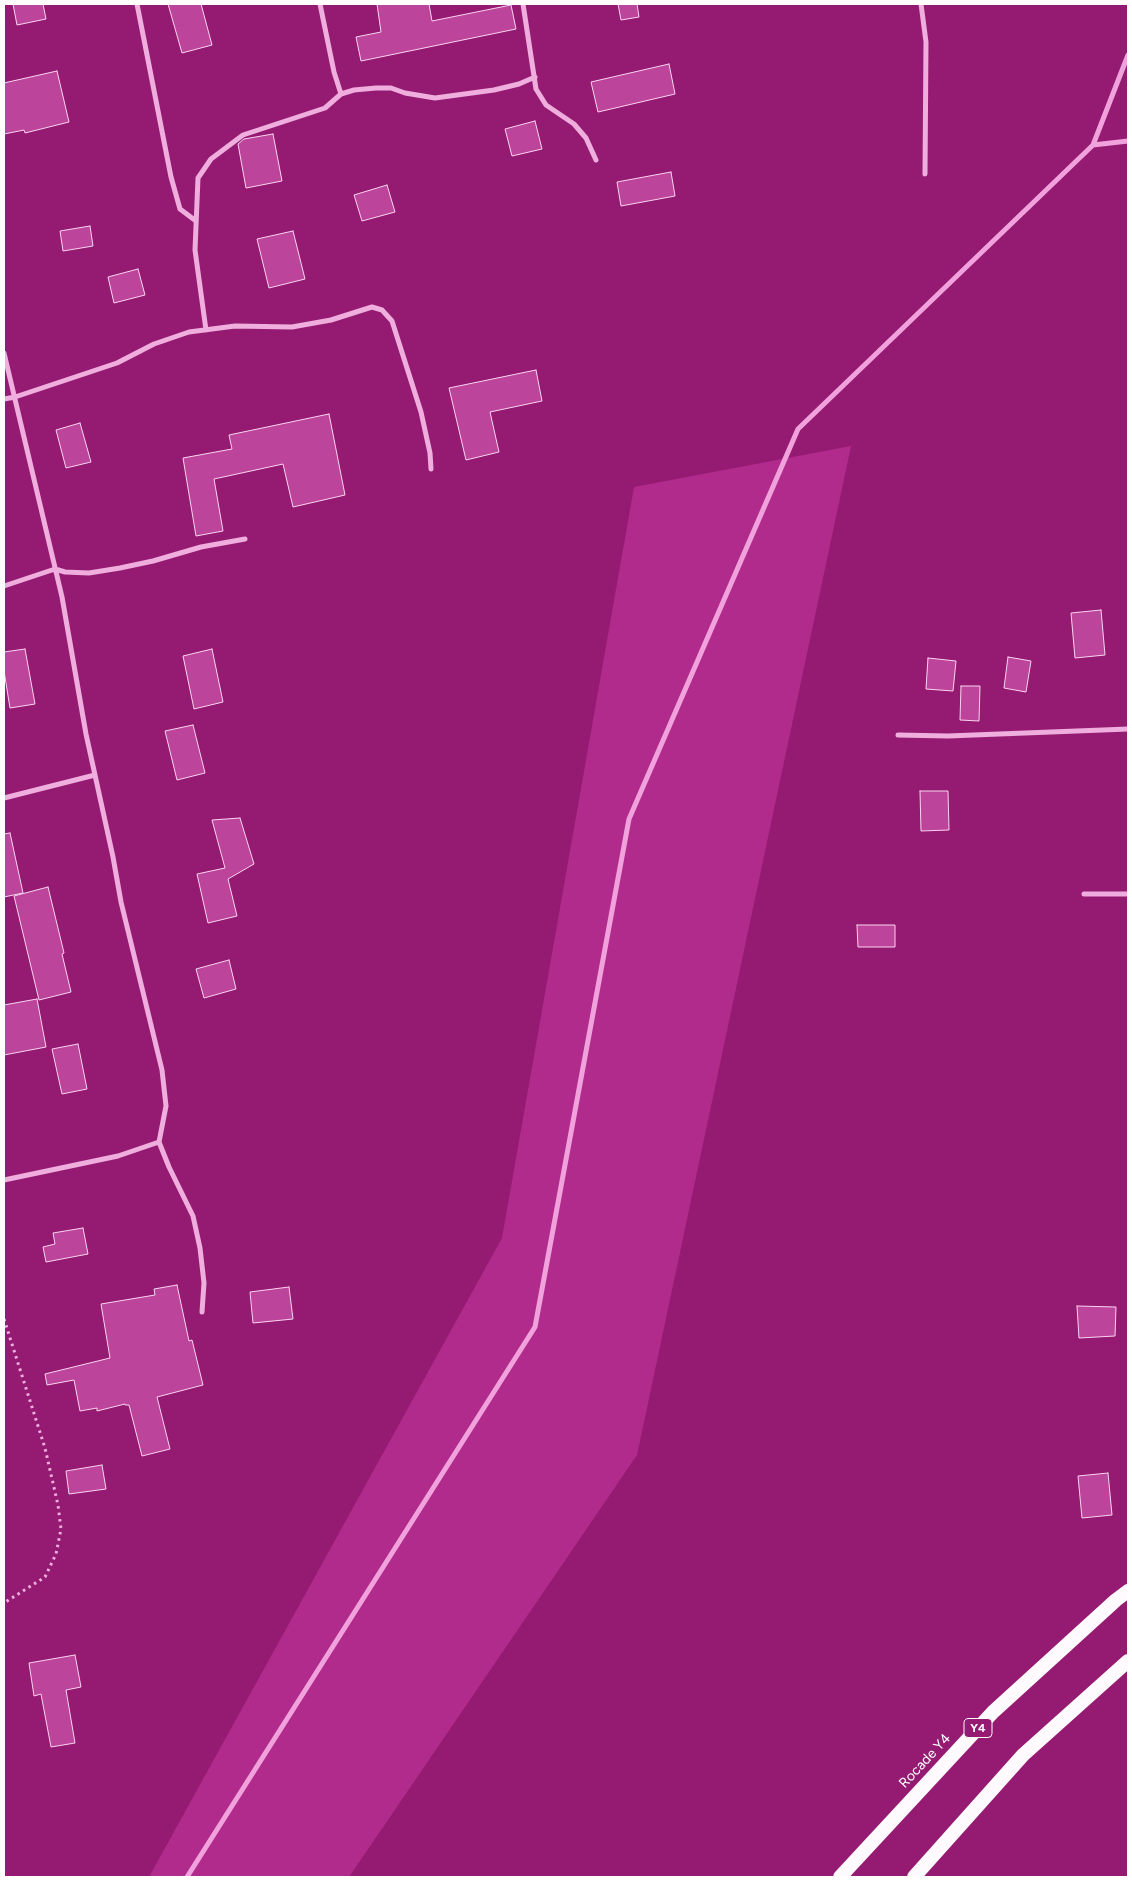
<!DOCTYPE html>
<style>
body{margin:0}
#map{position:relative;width:1132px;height:1881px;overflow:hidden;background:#951b72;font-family:Figtree,sans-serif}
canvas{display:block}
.frame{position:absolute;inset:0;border:5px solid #fff;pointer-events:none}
</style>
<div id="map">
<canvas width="1132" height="1881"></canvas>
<div class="frame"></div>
</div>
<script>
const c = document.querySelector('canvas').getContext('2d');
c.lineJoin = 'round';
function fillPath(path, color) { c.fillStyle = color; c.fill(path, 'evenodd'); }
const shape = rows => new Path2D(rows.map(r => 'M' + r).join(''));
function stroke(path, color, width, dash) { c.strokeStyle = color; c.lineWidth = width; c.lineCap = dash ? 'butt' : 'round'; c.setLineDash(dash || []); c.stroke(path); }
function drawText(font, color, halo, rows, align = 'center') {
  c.font = font + ' Figtree,sans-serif'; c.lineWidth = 4.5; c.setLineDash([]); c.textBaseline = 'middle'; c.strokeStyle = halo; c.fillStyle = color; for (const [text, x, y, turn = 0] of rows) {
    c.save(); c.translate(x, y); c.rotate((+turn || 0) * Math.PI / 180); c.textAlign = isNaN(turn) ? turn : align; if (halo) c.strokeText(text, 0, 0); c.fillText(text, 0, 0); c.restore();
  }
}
fillPath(shape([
 [851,446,637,1455,349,1877,149,1877,502,1238,634,487]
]), '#b12b8c');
stroke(shape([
 [1093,145,1128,141],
 [187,1877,535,1327,629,819,798,429,1093,145,1128,55]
]), '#f1a1dc', 5);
const building = shape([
 [13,4,43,4,46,19,17,25,13,4],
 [168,4,201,4,212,45,182,53,168,4],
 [377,4,429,4,432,21,511,5,516,29,361,61,356,37,381,32,377,4],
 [618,4,637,4,639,17,621,20,618,4],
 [669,64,675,94,598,112,591,82,669,64],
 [57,71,69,122,25,133,24,130,4,134,4,83,57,71],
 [535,121,542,149,512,156,505,129,535,121],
 [273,134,282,181,246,188,238,144,244,139,273,134],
 [671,172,675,196,621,206,617,182,671,172],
 [387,185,395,212,362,221,354,195,387,185],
 [90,226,93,246,63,251,60,231,90,226],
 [293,231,305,279,269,288,257,239,293,231],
 [138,269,145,295,114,303,108,277,138,269],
 [536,370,542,401,490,412,499,452,466,460,449,388,536,370],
 [329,414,345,495,293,507,283,464,214,479,223,531,196,536,183,458,232,449,229,435,329,414],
 [80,423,91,462,66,468,56,430,80,423],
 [1101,610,1105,655,1075,658,1071,613,1101,610],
 [25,649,35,704,10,708,4,671,4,652,25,649],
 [212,649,223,702,194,709,183,656,212,649],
 [1008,657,1031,661,1026,692,1004,688,1008,657],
 [928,658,956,661,953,691,926,689,928,658],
 [961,686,980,686,979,721,960,720,961,686],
 [193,725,205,773,177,780,165,731,193,725],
 [920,791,948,791,949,830,921,831,920,791],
 [240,818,254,864,228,879,237,916,208,923,197,874,225,868,212,820,240,818],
 [10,833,23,893,4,897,4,834,10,833],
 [48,887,64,953,62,954,71,992,39,1000,14,896,48,887],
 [857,925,895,925,895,947,858,947,857,925],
 [229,960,236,989,204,998,196,969,229,960],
 [37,999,46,1047,4,1055,4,1005,37,999],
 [78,1044,87,1089,62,1094,52,1049,78,1044],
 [83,1228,88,1254,46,1262,43,1247,55,1244,53,1233,83,1228],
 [177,1285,189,1341,192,1340,203,1385,157,1397,170,1449,142,1456,129,1405,125,1405,125,1404,97,1411,97,1408,80,1411,74,1380,47,1385,45,1374,110,1358,101,1304,155,1295,154,1289,177,1285],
 [289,1287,293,1319,253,1323,250,1292,289,1287],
 [1077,1306,1116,1307,1115,1336,1079,1338,1077,1306],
 [102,1465,106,1489,69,1494,66,1471,102,1465],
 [1108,1473,1112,1515,1082,1518,1078,1476,1108,1473],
 [75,1655,81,1687,66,1690,75,1743,51,1747,41,1694,34,1696,29,1663,75,1655]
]);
fillPath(building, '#bc449b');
stroke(building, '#fbd4f0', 1);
stroke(shape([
 [4,1319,45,1448,58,1505,61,1529,56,1554,45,1577,4,1603]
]), '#efaedd', 3, [2.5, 4]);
stroke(shape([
 [137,4,171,177,180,209,196,221],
 [320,4,334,72,341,94,354,90,376,88,391,88,405,93,435,98,494,90,519,84,535,77],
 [523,4,536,89,546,105,574,124,586,138,596,160],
 [921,4,926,42,925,174],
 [206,330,195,250,198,178,211,159,243,135,325,108,341,94],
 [4,353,62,597,86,734,113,857,121,902,162,1070,166,1106,159,1142],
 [4,399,15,397,117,363,154,344,189,332,235,326,292,327,331,320,372,307,382,310,392,321,421,412,430,453,431,469],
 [4,586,55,569,65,572,89,573,120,568,153,561,201,547,245,539],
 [898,735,948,736,1128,729],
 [4,798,95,775],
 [1084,894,1128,894],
 [4,1180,118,1156,159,1142,169,1167,193,1216,200,1248,204,1283,202,1312]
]), '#efaedd', 5);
stroke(shape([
 [840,1877,993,1712,1116,1600,1128,1591],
 [914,1877,1023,1755,1128,1661]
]), '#fffafe', 14);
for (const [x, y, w] of [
 [978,1728,28]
]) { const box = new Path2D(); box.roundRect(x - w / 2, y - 9.5, w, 19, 4); c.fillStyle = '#951b72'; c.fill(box); stroke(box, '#fff', 1); }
drawText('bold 12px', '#fff', null, [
 ["Y4",978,1728]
]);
drawText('14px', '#fff', '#951b72', [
 ["Rocade Y4",925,1761,-47]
]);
</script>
